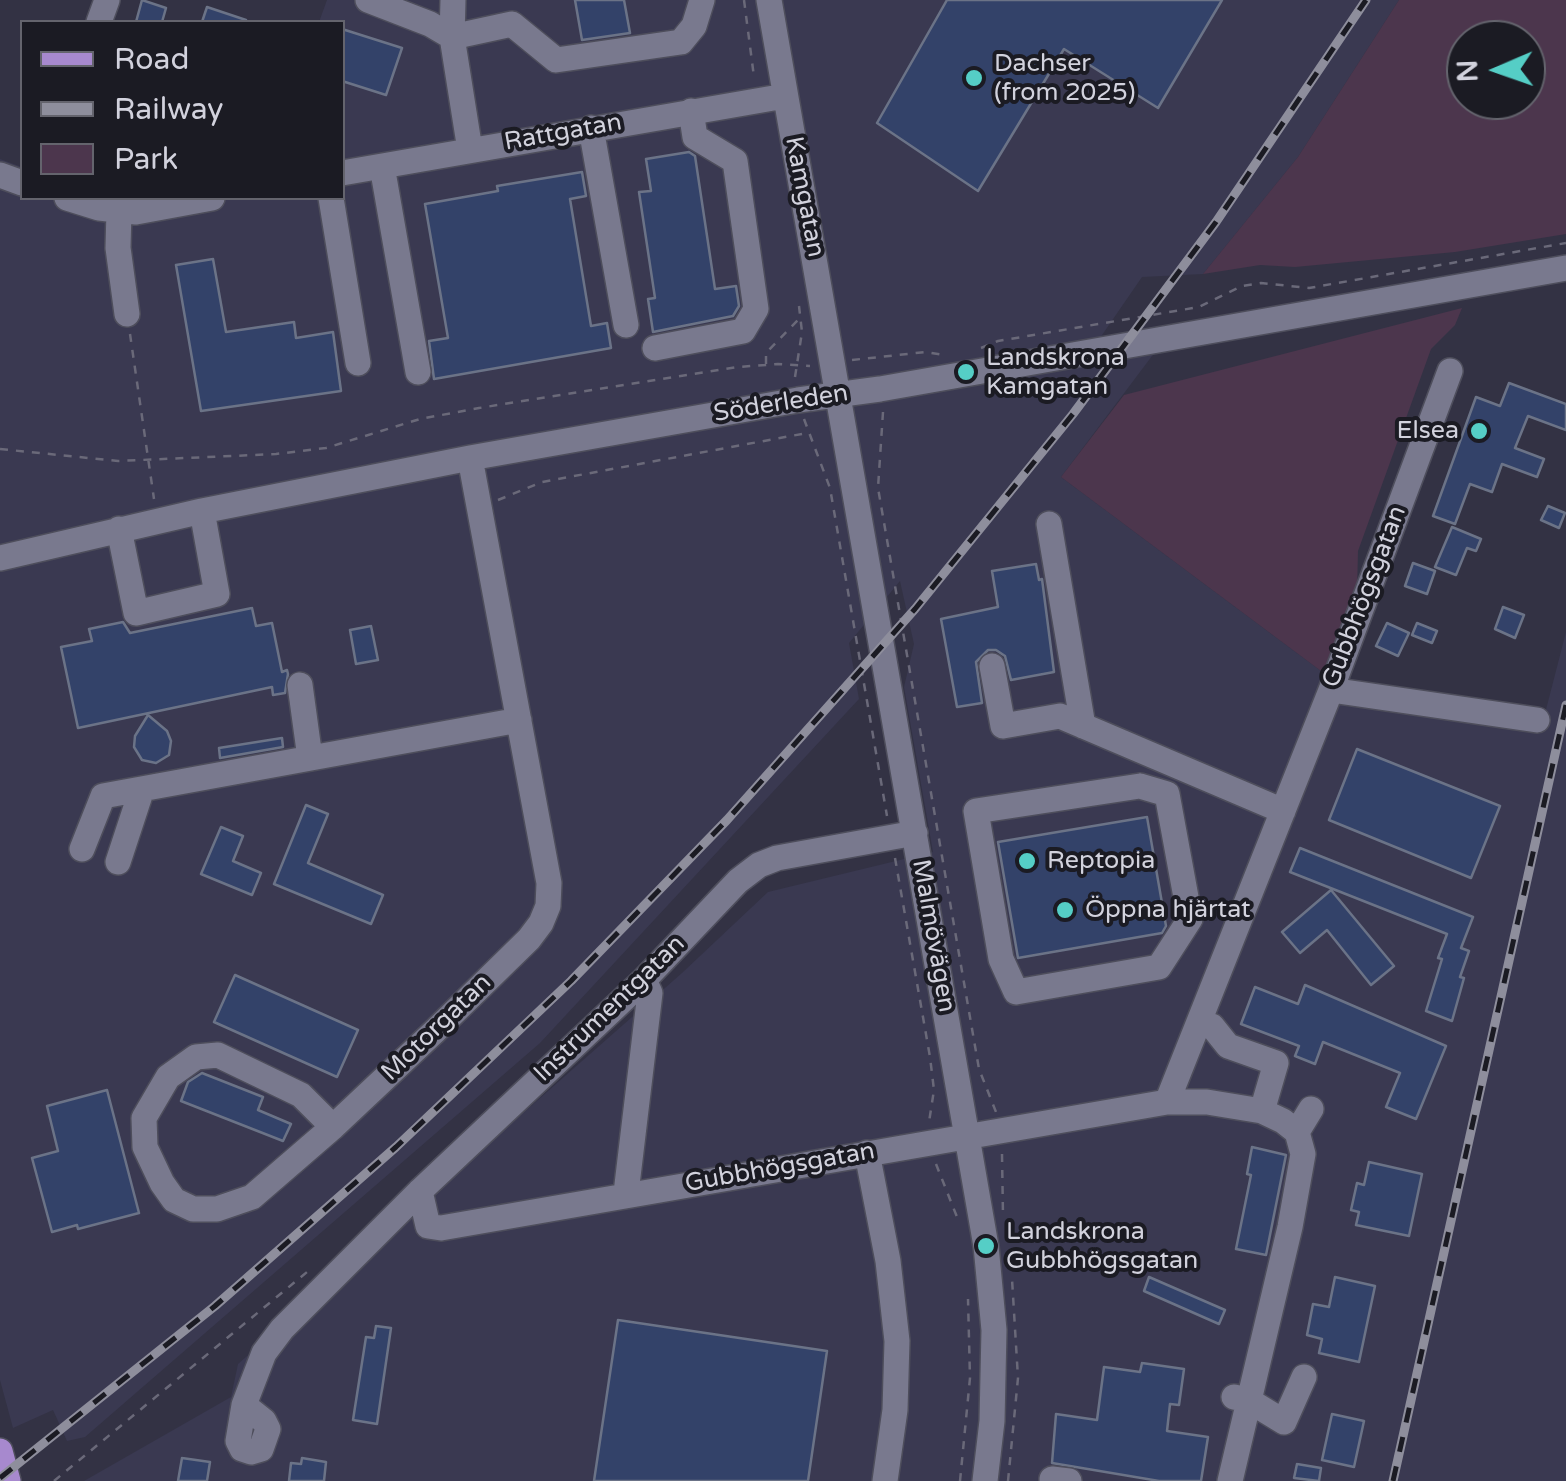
<!DOCTYPE html>
<meta charset="utf-8">
<style>
body{margin:0}
#map{position:relative;width:1566px;height:1481px;overflow:hidden;background:#333244;font-family:"Varela Round",sans-serif}
canvas{display:block}
.legend{position:absolute;left:20px;top:20px;width:325px;height:180px;box-sizing:border-box;background:#1b1b23;border:2px solid #64646d;margin:0;padding:12px 18px;list-style:none;font-size:30px;color:#d2d2dd}
.legend li{display:flex;align-items:center;gap:20px;height:50px}
.legend b{width:50px;border:2px solid #64646d}
.north{position:absolute;left:1446px;top:20px;width:100px;height:100px;box-sizing:border-box;background:#1b1b23;border:2px solid #64646d;border-radius:50%;rotate:268deg;font-size:28px;font-weight:700;line-height:40px;text-align:center;color:#d2d2dd}
.north::after{content:'';display:block;margin:auto;width:35px;height:45px;background:#55cec6;clip-path:polygon(50% 0,100% 100%,50% 72%,0 100%)}
</style>
<div id="map">
<canvas width="1566" height="1481"></canvas>
<ul class="legend">
<li><b style="height:12px;background:#a789ce"></b>Road</li>
<li><b style="height:12px;background:#8e8e9c"></b>Railway</li>
<li><b style="height:28px;background:#4c364d"></b>Park</li>
</ul>
<div class="north">N</div>
</div>
<script>
const c = document.querySelector('canvas').getContext('2d');
c.lineJoin = 'round';
function fillPath(path, color) { c.fillStyle = color; c.fill(path, 'evenodd'); }
const shape = rows => new Path2D(rows.map(r => 'M' + r).join(''));
function stroke(path, color, width, dash) { c.strokeStyle = color; c.lineWidth = width; c.lineCap = dash ? 'butt' : 'round'; c.setLineDash(dash || []); c.stroke(path); }
function drawText(font, color, halo, rows, align = 'center') {
  c.font = font + ' "Varela Round",sans-serif'; c.lineWidth = 8; c.setLineDash([]); c.textBaseline = 'middle'; c.strokeStyle = halo; c.fillStyle = color; for (const [text, x, y, turn = 0] of rows) {
    c.save(); c.translate(x, y); c.rotate((+turn || 0) * Math.PI / 180); c.textAlign = isNaN(turn) ? turn : align; if (halo) c.strokeText(text, 0, 0); c.fillText(text, 0, 0); c.restore();
  }
}
fillPath(shape([
 [327,0,1399,0,1298,157,1203,274,1142,277,1080,367,1155,352,1061,477,1325,674,1541,729,1566,632,1566,1481,84,1481,231,1397,238,1364,682,973,768,892,933,852,904,687,914,644,900,581,849,643,859,699,540,1043,85,1437,67,1441,53,1410,13,1428,0,1380,0,159,22,167,22,198,342,198,342,22,319,22]
]), '#3a3951');
fillPath(shape([
 [1399,0,1566,0,1566,234,1455,252,1295,267,1260,265,1203,274,1298,157],
 [1466,40,1526,40,1526,100,1466,100],
 [1462,308,1455,325,1431,349,1358,551,1357,593,1325,674,1061,477,1124,395]
]), '#4c364d');
const building = shape([
 [142,0,166,8,162,22,136,22,142,0],
 [575,0,624,0,630,33,582,40,575,0],
 [947,0,1222,0,1158,108,1064,49,978,191,877,123,947,0],
 [207,7,246,20,245,22,202,22,207,7],
 [342,29,402,48,386,95,342,81,342,29],
 [689,152,695,156,715,289,736,286,739,306,733,316,653,332,648,299,655,298,639,192,651,191,646,159,689,152],
 [582,172,586,196,570,199,591,326,607,323,611,348,434,379,429,341,448,338,425,204,498,191,497,186,582,172],
 [213,259,226,332,294,322,296,338,333,332,341,391,201,411,176,265,213,259],
 [1509,383,1566,404,1566,430,1528,416,1515,448,1544,459,1537,477,1502,464,1492,492,1470,484,1455,524,1433,516,1476,397,1500,406,1509,383],
 [1548,506,1565,513,1559,528,1541,520,1548,506],
 [1452,527,1481,539,1476,551,1467,548,1456,575,1435,567,1452,527],
 [1413,563,1435,571,1427,594,1405,586,1413,563],
 [1036,564,1039,580,1042,579,1054,672,1011,680,1005,656,996,650,988,650,976,662,982,703,957,707,941,619,998,607,992,571,1036,564],
 [1503,607,1524,615,1515,638,1495,629,1503,607],
 [252,608,256,626,272,623,282,672,287,670,288,674,285,693,273,695,272,687,78,728,61,647,92,641,89,629,123,622,130,633,252,608],
 [1387,623,1409,633,1398,656,1376,646,1387,623],
 [1417,623,1437,631,1432,643,1412,635,1417,623],
 [371,626,378,660,356,664,350,630,371,626],
 [148,715,167,731,171,741,169,755,156,763,142,760,134,747,135,736,148,715],
 [282,738,283,747,220,758,219,748,282,738],
 [1357,749,1500,806,1471,878,1329,820,1357,749],
 [306,805,328,814,308,863,383,895,371,924,274,884,306,805],
 [1147,817,1166,926,1162,933,1018,958,998,842,1147,817],
 [221,827,243,836,233,861,261,873,252,895,201,874,221,827],
 [1300,848,1473,917,1461,948,1469,951,1460,977,1464,978,1452,1021,1426,1011,1442,959,1438,958,1447,934,1290,872,1300,848],
 [1331,890,1394,966,1371,985,1327,930,1300,953,1282,932,1331,890],
 [235,975,358,1030,337,1077,214,1022,235,975],
 [1305,985,1446,1046,1416,1119,1386,1107,1400,1073,1323,1042,1315,1064,1295,1056,1299,1046,1241,1024,1255,987,1298,1004,1305,985],
 [202,1073,263,1097,258,1110,291,1124,283,1141,181,1101,188,1082,202,1073],
 [107,1090,139,1213,78,1229,77,1225,52,1232,32,1158,58,1151,47,1106,107,1090],
 [1252,1147,1286,1155,1266,1255,1236,1249,1251,1175,1247,1174,1252,1147],
 [1369,1162,1422,1174,1409,1236,1356,1225,1359,1212,1351,1210,1357,1183,1364,1185,1369,1162],
 [1149,1277,1225,1310,1219,1324,1144,1291,1149,1277],
 [1335,1277,1375,1286,1359,1362,1319,1353,1322,1339,1307,1335,1313,1304,1329,1307,1335,1277],
 [618,1320,827,1351,808,1481,594,1481,618,1320],
 [376,1326,391,1328,377,1424,353,1420,366,1337,374,1338,376,1326],
 [1142,1363,1184,1369,1179,1405,1170,1404,1167,1431,1208,1437,1201,1481,1159,1481,1052,1463,1056,1414,1097,1420,1104,1367,1140,1372,1142,1363],
 [1332,1414,1364,1421,1354,1467,1322,1460,1332,1414],
 [182,1458,210,1462,207,1481,178,1481,182,1458],
 [302,1458,326,1462,324,1481,289,1481,291,1463,301,1464,302,1458],
 [1297,1464,1321,1468,1319,1481,1294,1478,1297,1464]
]);
fillPath(building, '#334269');
stroke(building, '#6b7387', 2.5);
const minor = shape([
 [368,0,430,24,452,37,512,24,556,60,681,42,694,26,702,0],
 [453,0,452,37,470,150],
 [769,0,986,1246,994,1330,992,1421,985,1481],
 [99,22,107,0],
 [591,128,626,325],
 [382,166,418,372],
 [342,173,785,96],
 [0,175,22,183],
 [67,198,99,208,136,212,212,198],
 [331,198,358,363],
 [119,210,118,248,127,314],
 [655,348,743,331,756,309,735,161,695,137,691,111],
 [1049,524,1083,726],
 [119,529,136,613,217,594,202,511],
 [0,558,202,511,470,458,798,400,880,389,1566,268],
 [992,666,1003,726,1060,716,1283,811],
 [300,685,310,758],
 [1331,690,1537,720],
 [1140,786,1167,794,1190,919,1159,967,1016,992,1001,959,976,811,1140,786],
 [82,849,103,796,519,720],
 [118,862,142,789],
 [1200,1022,1212,1026,1228,1046,1276,1063,1262,1111],
 [1167,1102,1207,1102,1262,1111,1283,1121,1297,1132,1303,1154,1290,1227,1230,1481],
 [333,1127,301,1095,218,1055,196,1057,168,1077,144,1118,145,1147,162,1183,174,1200,193,1209,217,1209,252,1197,333,1127,435,1031,529,939,541,923,548,906,549,883,470,458],
 [1297,1132,1311,1109],
 [867,1153,888,1261,897,1341,895,1410,885,1481],
 [420,1191,428,1226,441,1228,1167,1102,1331,690,1450,371],
 [626,1193,650,993,644,980],
 [1234,1397,1248,1400,1284,1422,1304,1377],
 [244,1405,238,1441,242,1449,251,1452,261,1449,268,1429,264,1421,244,1405,264,1353,282,1329,420,1191,644,980,738,881,759,865,777,858,915,833],
 [1052,1479,1069,1481]
]);
const major = shape([
 [0,1451,8,1481]
]);
stroke(minor, '#4e4e5c', 28);
stroke(major, '#4e4e5c', 28);
stroke(shape([
 [744,0,754,77],
 [130,334,154,499],
 [981,348,998,341,1199,307,1242,286,1261,283,1309,288,1566,243],
 [852,360,925,352,944,355],
 [766,364,766,353,798,320],
 [795,377,802,332,799,306],
 [883,412,878,488,979,1069,996,1112],
 [804,419,830,488,887,816],
 [0,449,118,461,276,454,326,448,420,419,479,408,738,367,778,364,810,366],
 [498,500,542,482,807,433],
 [895,858,930,1057,934,1090,929,1122],
 [1002,1154,1003,1216],
 [936,1164,959,1222],
 [54,1481,307,1272],
 [960,1481,970,1378,968,1299],
 [1008,1481,1018,1378,1012,1279]
]), '#6a6979', 2.5, [8, 8]);
stroke(minor, '#79798e', 25);
stroke(major, '#a789ce', 25);
const rail = shape([
 [0,1478,215,1306,396,1147,571,981,727,820,915,609,1073,414,1216,222,1366,0],
 [1393,1481,1566,705]
]);
stroke(rail, '#8e8e9c', 9);
stroke(rail, '#1b1b23', 5, [15]);
for (const [x, y, r, color] of [
 [974,78,10,"#55cec6"],
 [966,372,10,"#55cec6"],
 [1479,431,10,"#55cec6"],
 [1027,861,10,"#55cec6"],
 [1065,910,10,"#55cec6"],
 [986,1246,10,"#55cec6"]
]) { const dot = new Path2D(); dot.arc(x, y, r, 0, 2 * Math.PI); c.fillStyle = color; c.fill(dot); stroke(dot, '#1b1b23', 4); }
drawText('25px', '#d2d2dd', '#1b1b23', [
 ["Dachser",994,64],
 ["(from 2025)",994,93],
 ["Landskrona",986,358],
 ["Kamgatan",986,387],
 ["Elsea",1459,431,"right"],
 ["Reptopia",1047,861],
 ["Öppna hjärtat",1085,910],
 ["Landskrona",1006,1232],
 ["Gubbhögsgatan",1006,1261]
], 'left');
drawText('25px', '#d2d2dd', '#1b1b23', [
 ["Rattgatan",563,133,-10],
 ["Kamgatan",804,197,79],
 ["Söderleden",781,404,-9],
 ["Gubbhögsgatan",1365,597,-69],
 ["Malmövägen",933,936,80],
 ["Instrumentgatan",610,1009,-44],
 ["Motorgatan",437,1028,-44],
 ["Gubbhögsgatan",780,1168,-10]
]);
</script>
